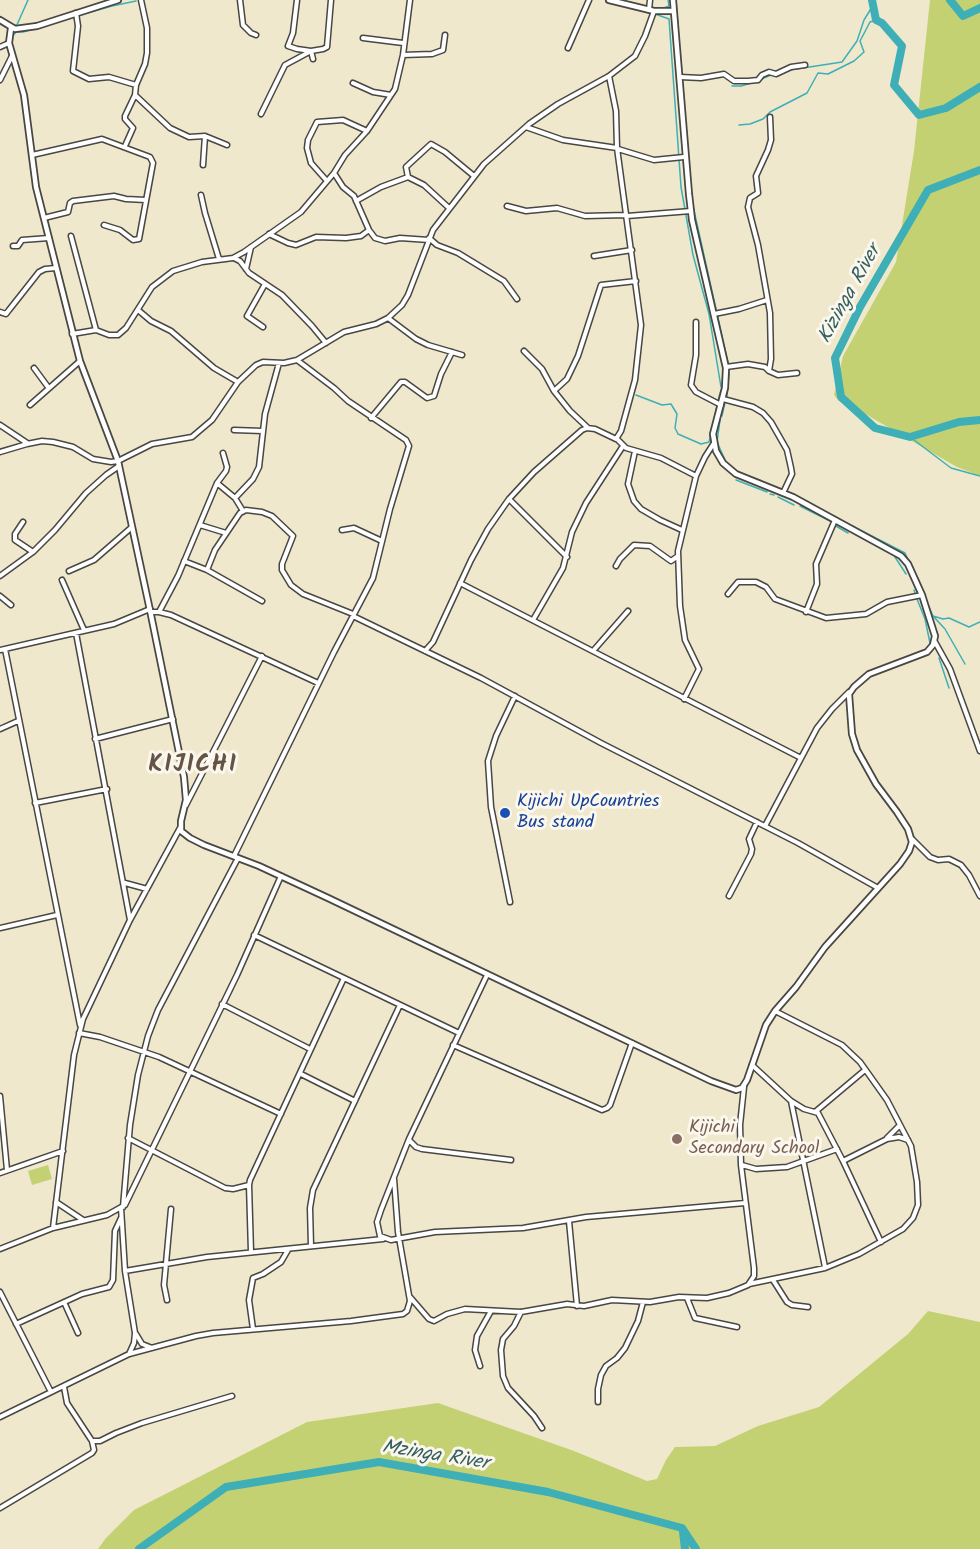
<!DOCTYPE html>
<style>
body{margin:0}
canvas{display:block;background:#efe8cc}
</style>
<canvas width="980" height="1549"></canvas>
<script>
const c = document.querySelector('canvas').getContext('2d');
c.lineJoin = 'round';
function fillPath(path, color) { c.fillStyle = color; c.fill(path, 'evenodd'); }
const shape = rows => new Path2D(rows.map(r => 'M' + r).join(''));
function stroke(path, color, width, dash) { c.strokeStyle = color; c.lineWidth = width; c.lineCap = dash ? 'butt' : 'round'; c.setLineDash(dash || []); c.stroke(path); }
function drawText(font, color, halo, rows, align = 'center') {
  c.font = font + ' Kalam,sans-serif'; c.lineWidth = 6; c.setLineDash([]); c.textBaseline = 'middle'; c.strokeStyle = halo; c.fillStyle = color; for (const [text, x, y, turn = 0] of rows) {
    c.save(); c.translate(x, y); c.rotate((+turn || 0) * Math.PI / 180); c.textAlign = isNaN(turn) ? turn : align; if (halo) c.strokeText(text, 0, 0); c.fillText(text, 0, 0); c.restore();
  }
}
fillPath(shape([
 [930,0,980,0,980,476,957,467,860,411,839,401,834,395,843,356,896,262,914,151],
 [48,1165,52,1179,32,1185,28,1171],
 [928,1311,980,1322,980,1549,98,1549,106,1538,134,1510,307,1422,438,1403,574,1451,647,1481,657,1479,666,1460,675,1447,715,1446,758,1426,819,1407,908,1334]
]), '#c3d173');
stroke(shape([
 [676,0,678,28],
 [629,3,656,9],
 [628,7,644,11],
 [661,9,669,6,668,0],
 [655,14,669,19,681,187,693,255,709,314,721,387],
 [56,22,112,6,136,1],
 [16,27,28,0],
 [12,45,12,37,16,32,23,32,37,28],
 [790,70,842,62,857,41,864,20,872,7],
 [759,80,771,75],
 [732,86,741,86,755,82],
 [739,125,750,124,763,119,770,112,807,93,818,73,828,74,854,61,864,52,860,41,870,22,876,20],
 [693,206,728,363],
 [59,288,63,301],
 [636,395,662,405,671,404,677,414,675,428,678,434,701,444,709,442,717,406],
 [727,396,729,374],
 [718,401,721,390],
 [722,416,725,402],
 [720,420,717,442,726,462],
 [910,437,951,468,980,476],
 [755,479,760,480],
 [736,480,767,492],
 [766,484,774,487],
 [784,491,905,553,923,591],
 [770,494,774,495],
 [778,497,794,505],
 [800,506,830,521],
 [836,526,848,533],
 [895,557,906,574],
 [914,590,915,593],
 [924,596,933,616,945,629,965,664],
 [917,599,925,619,930,643],
 [933,616,943,619,949,618,969,627,980,622],
 [939,658,949,688]
]), '#3eafb6', 1.5);
stroke(shape([
 [872,0,876,20,882,23,902,46,894,85,919,115,946,108,980,87],
 [950,0,963,16,980,8],
 [980,170,928,190,860,307,835,358,841,397,875,428,910,437,959,422,980,420],
 [683,1532,685,1549],
 [139,1549,226,1487,379,1462,548,1492,682,1528,696,1549]
]), '#3eafb6', 8);
const minor = shape([
 [141,0,147,28,147,53,145,64,136,85,135,95,170,128,189,137,205,136,227,145],
 [240,0,243,25,251,33,256,35],
 [297,0,293,33,288,46,297,49,311,51,313,59],
 [649,10,650,0],
 [76,13,78,26,73,71,89,79,109,77,136,85],
 [363,38,403,43],
 [0,47,9,43],
 [568,48,589,0],
 [403,55,432,54,443,50,445,35],
 [680,77,701,78,724,74,734,81,748,81,758,80,762,75,769,72,776,74,791,67,805,65],
 [0,80,12,56],
 [353,83,373,92,391,95],
 [261,114,285,65,311,51,323,49,327,47,331,0],
 [526,127,563,140,617,148],
 [125,146,133,128,125,119,125,116,135,95],
 [618,149,654,160,684,157],
 [32,155,102,139,150,157,153,163,139,239,133,240,120,230,104,225],
 [203,165,205,136],
 [334,173,343,187,354,196,369,230,375,238,385,241,400,238,429,240],
 [408,177,406,167,431,144,445,152,474,176],
 [327,181,311,163,307,148,308,140,317,122,343,120,367,131],
 [201,195,205,213,219,259],
 [356,201,381,187,408,177,424,185,449,208],
 [507,206,526,211,557,208,585,216,626,215],
 [627,216,691,211],
 [44,218,68,212,70,203,73,201,114,196,126,199,146,200],
 [269,234,288,243,296,245,316,237,346,238,361,236,369,230],
 [71,236,96,330],
 [429,238,437,245,458,253,504,281,517,299],
 [13,246,18,246,22,240,49,238],
 [594,256,632,250],
 [234,258,240,261,249,273,282,295,312,326,326,343],
 [246,269,251,247],
 [138,310,151,321,171,331,214,368,238,382],
 [0,312,6,314,9,310,39,272,45,269,56,268],
 [714,314,739,309,767,300],
 [388,318,416,339,428,345,462,355],
 [696,322,696,355,691,385,696,392,721,405],
 [263,327,247,316,265,284],
 [72,334,96,330,109,335,118,335,126,328,152,287,173,271,202,262,233,258,244,252,301,212,334,173,345,155,367,131,395,89,403,55,410,0],
 [524,351,542,369,554,391,570,411,587,427],
 [726,367,748,364,765,367,769,371,778,375,797,373],
 [34,368,48,387],
 [769,371,771,359,770,313,758,245,748,207,750,198,758,193,756,176,768,150,771,140,770,117],
 [554,391,567,379,578,356,601,285,636,281],
 [723,399,753,407,763,413,771,422,787,450,791,468,792,474,783,493],
 [30,405,80,361],
 [371,418,401,382,405,382,427,398,434,396,441,374,452,352],
 [0,425,27,443],
 [234,430,263,431],
 [617,439,626,448,661,458,696,476],
 [635,451,628,484,634,501,641,509,660,520,682,530],
 [0,452,27,444,42,441,53,442,73,447,93,459,111,462,118,461,152,444,192,437,212,420,238,382,256,365,263,362,284,363,297,360,344,332,376,324,388,318,402,305,408,295,433,230,484,164,529,124,558,104,609,76,635,56,645,36,654,11],
 [217,483,235,498,243,511],
 [235,498,253,479,259,467,265,414,279,363],
 [509,499,567,557],
 [23,522,15,534,15,540,33,552],
 [200,525,226,533],
 [342,530,354,528,382,541],
 [184,561,207,570,262,601],
 [616,566,620,559,634,545,650,546,671,561,678,556],
 [207,570,215,550,240,513,246,510,262,512,272,516,293,536,282,564,282,570,291,585,303,594,353,614],
 [69,571,94,560,132,527],
 [0,576,33,552,55,530,86,493,106,475,119,466],
 [62,580,84,630],
 [460,583,801,758],
 [728,594,738,582,756,582,766,587,775,599,826,618,866,614,887,602,922,595],
 [0,596,11,605],
 [151,612,159,612,171,615,318,683],
 [159,612,178,576,217,483,226,471,227,467,223,453],
 [806,612,817,584,816,564,835,520],
 [353,616,481,678,601,743,798,843,878,888],
 [533,620,563,568,572,532,586,503,623,446],
 [76,633,130,920],
 [935,642,950,669,980,751],
 [5,649,80,1025],
 [0,650,114,624,150,609],
 [425,651,433,642,471,560,488,529,509,499,534,472,582,430,587,428,595,429,616,439,621,431,635,380,641,325,617,148,616,111,609,76],
 [593,651,628,611],
 [684,699,699,669,685,640,680,606,678,551,696,476,705,457,714,443],
 [0,729,18,721],
 [95,739,173,719],
 [35,803,107,789],
 [186,805,262,656],
 [765,826,817,728,832,709,849,692],
 [912,839,930,857,938,860,949,859,961,865,969,875,980,896],
 [234,856,334,652,373,578,390,509,409,446,406,440,348,401,334,388,297,360],
 [125,883,147,889],
 [729,896,751,854,752,849,749,839,757,822],
 [510,902,491,807,488,761,496,736,515,696],
 [0,928,57,915],
 [254,935,459,1033],
 [487,975,409,1139,381,1210,377,1222,380,1236,391,1240,435,1232,523,1228,586,1217,745,1203],
 [222,1004,310,1049],
 [79,1033,100,1037,159,1057,281,1114],
 [453,1045,602,1110,607,1108,610,1105,632,1043],
 [752,1065,791,1101,804,1109,818,1113,843,1161,881,1242],
 [301,1074,355,1101],
 [0,1096,7,1170],
 [791,1101,825,1267],
 [815,1112,865,1070],
 [128,1138,225,1188,233,1189,249,1185],
 [887,1138,900,1125],
 [409,1140,416,1147,422,1149,511,1160],
 [843,1161,887,1139,899,1137,908,1140],
 [742,1165,756,1169,787,1167,837,1149],
 [0,1173,63,1151],
 [56,1202,83,1220],
 [123,1207,130,1125,138,1075,148,1036,158,1010,238,858],
 [121,1208,125,1271,135,1333,134,1343,129,1354],
 [569,1221,577,1306],
 [53,1228,74,1055,83,1019,130,920,180,828],
 [311,1246,310,1208,313,1190,400,1005],
 [0,1249,53,1228,107,1215,125,1205,237,975,281,876],
 [251,1252,249,1185,250,1180,344,978],
 [125,1271,207,1257,383,1239],
 [773,1280,787,1302,792,1305,808,1307],
 [749,1284,825,1268,859,1254,903,1229,913,1218,918,1205,917,1182,911,1146,887,1100,860,1062,842,1045,775,1011],
 [0,1292,51,1392],
 [410,1297,429,1319,434,1321,447,1314,465,1309,521,1312,567,1304,584,1306,612,1300,650,1302,679,1297,707,1298,729,1293,748,1285,754,1276,754,1268,741,1165,740,1125,744,1087],
 [687,1298,695,1318,737,1327],
 [167,1300,164,1285,171,1209],
 [64,1302,78,1333],
 [521,1312,514,1326,503,1339,501,1350,503,1376,508,1388,534,1416,542,1428],
 [16,1324,82,1294,109,1287,113,1280,115,1231,121,1218],
 [253,1329,249,1300,253,1278,263,1274,281,1262,288,1250],
 [136,1334,142,1344,152,1348],
 [480,1366,475,1350,477,1336,491,1311],
 [64,1387,67,1403,92,1441,100,1441,116,1433,142,1423,232,1396],
 [598,1402,598,1389,601,1375,606,1366,617,1358,625,1348,638,1321,643,1302],
 [0,1417,129,1354,196,1336,213,1333,351,1321,403,1314,407,1311,410,1301,398,1232,394,1179],
 [0,1508,92,1453,94,1450,92,1441]
]);
const tertiary = shape([
 [609,0,654,11,673,11],
 [0,20,15,29,37,26,118,0],
 [11,28,9,43,24,95,36,187,80,361,118,461,151,615,184,777,186,800,181,821,181,831,190,838,204,845,259,866,328,898,711,1081,736,1090,742,1088,747,1080,766,1025,775,1011,796,987,825,947,900,864,909,851,912,842,908,829,897,812,876,784,857,750,852,734,849,694,854,687,869,674,927,652,933,645,935,636,922,595,908,564,901,556,793,497,736,474,723,463,716,451,713,434,725,388,726,368,692,220,689,194,673,0]
]);
stroke(minor, '#484743', 7);
stroke(tertiary, '#484743', 8);
stroke(minor, '#fff', 4);
stroke(tertiary, '#fff', 4.5);
for (const [x, y, r, color] of [
 [505,813,6,"#1a4fb4"],
 [677,1139,6,"#8d6e63"]
]) { const dot = new Path2D(); dot.arc(x, y, r, 0, 2 * Math.PI); c.fillStyle = color; c.fill(dot); stroke(dot, '#fbf7ec', 2); }
drawText('18px', '#164399', '#fbf7ec', [
 ["Kijichi UpCountries",517,803],
 ["Bus stand",517,824]
], 'left');
drawText('18px', '#785e54', '#fbf7ec', [
 ["Kijichi",689,1129],
 ["Secondary School",689,1150]
], 'left');
drawText('italic 20px', '#336063', '#fbf7ec', [
 ["Kizinga River",851,295,-61],
 ["Mzinga River",435,1457,9]
]);
c.letterSpacing = '1.5px';
drawText('bold 24px', '#635445', '#fbf7ec', [
 ["KIJICHI",193,767]
]);
c.letterSpacing = '0px';
</script>
